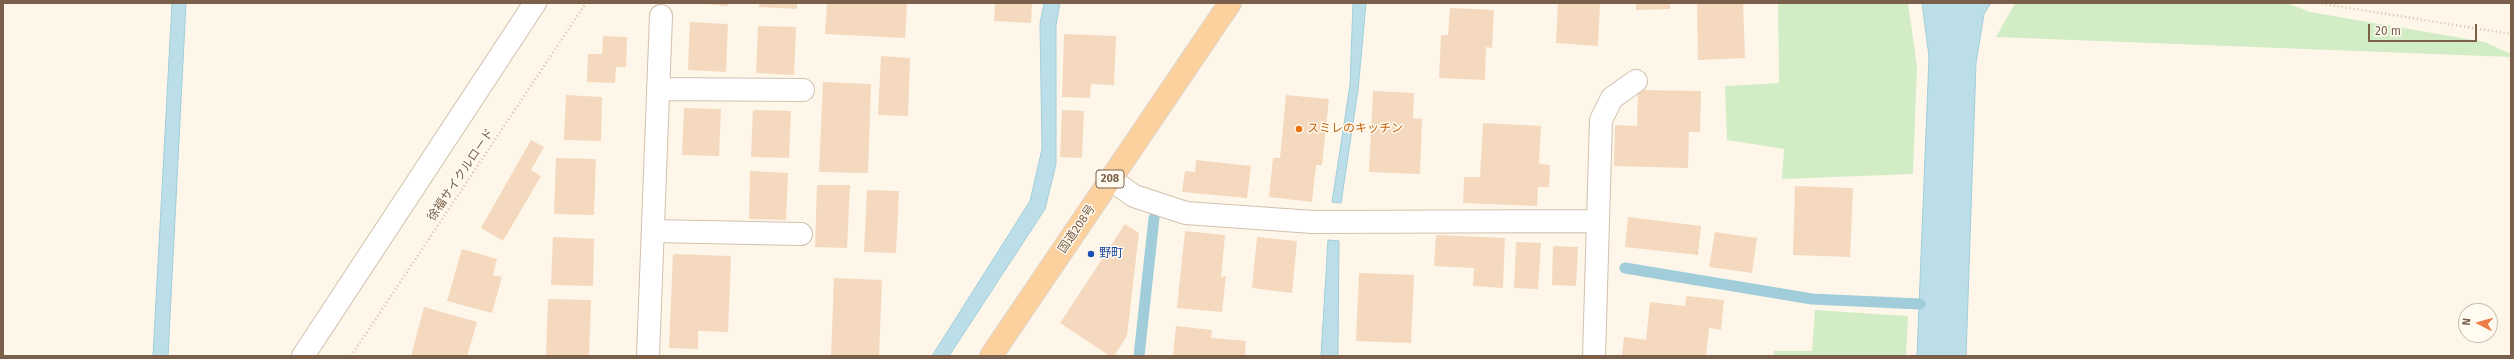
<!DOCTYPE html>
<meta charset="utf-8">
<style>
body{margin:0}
#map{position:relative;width:2514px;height:359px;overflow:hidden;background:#fef7e9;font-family:"Fira Sans",sans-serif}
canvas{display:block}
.frame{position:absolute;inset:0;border:4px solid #7a604a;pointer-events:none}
.north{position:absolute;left:2458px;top:303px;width:40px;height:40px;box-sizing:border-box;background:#fffbf1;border:1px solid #cabdae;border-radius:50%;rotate:276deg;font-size:11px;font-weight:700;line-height:16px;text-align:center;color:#7a604a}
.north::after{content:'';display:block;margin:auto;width:14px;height:18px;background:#ed7c49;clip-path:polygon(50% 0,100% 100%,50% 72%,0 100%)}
.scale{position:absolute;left:2368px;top:24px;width:109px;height:18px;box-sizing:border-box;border:2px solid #7a604a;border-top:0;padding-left:5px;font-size:12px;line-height:14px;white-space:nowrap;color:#7a604a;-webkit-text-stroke:3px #fffbf1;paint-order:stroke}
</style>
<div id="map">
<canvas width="2514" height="359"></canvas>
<div class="frame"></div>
<div class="north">N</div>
<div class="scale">20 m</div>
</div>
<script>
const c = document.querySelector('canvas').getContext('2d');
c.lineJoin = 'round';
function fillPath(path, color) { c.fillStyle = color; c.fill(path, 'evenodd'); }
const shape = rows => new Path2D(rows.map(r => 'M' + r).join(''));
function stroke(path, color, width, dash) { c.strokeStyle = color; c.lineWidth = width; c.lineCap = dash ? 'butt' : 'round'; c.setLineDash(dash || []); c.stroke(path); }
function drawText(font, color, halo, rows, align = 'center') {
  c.font = font + ' "Fira Sans","Noto Sans JP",sans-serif'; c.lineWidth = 3; c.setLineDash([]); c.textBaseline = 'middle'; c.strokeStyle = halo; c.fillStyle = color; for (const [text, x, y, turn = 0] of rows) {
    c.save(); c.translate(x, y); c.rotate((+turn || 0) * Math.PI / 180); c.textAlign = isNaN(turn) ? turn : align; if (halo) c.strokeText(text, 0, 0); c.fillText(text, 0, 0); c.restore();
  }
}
fillPath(shape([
 [1778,3,1908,3,1917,66,1913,174,1782,179,1784,149,1727,140,1725,86,1779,83],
 [2015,3,2287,3,2310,12,2485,42,2511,54,2511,57,1996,37],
 [1815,310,1908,316,1906,356,1774,356,1774,351,1812,351]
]), '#d2edc6');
const water = shape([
 [172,3,186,3,168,356,153,356,172,3],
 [1044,3,1060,3,1056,25,1056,164,1045,209,949,356,932,356,1030,201,1042,149,1040,24,1044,3],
 [1353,3,1366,3,1358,90,1341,203,1332,202,1350,85,1353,3],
 [1922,3,1991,3,1984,14,1976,63,1966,356,1917,356,1929,57,1922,3],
 [1328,240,1339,241,1338,356,1321,356,1328,240]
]);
fillPath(water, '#bcdee9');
stroke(water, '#a1cddb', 1);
stroke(shape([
 [1625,268,1812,299,1920,304],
 [1139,356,1154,218]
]), '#a1cddb', 11);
fillPath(shape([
 [693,3,728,3,728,6],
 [759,3,797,3,797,9,759,7],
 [827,3,907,3,905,38,825,34],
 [995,3,1032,3,1031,23,994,21],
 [1558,3,1600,3,1598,46,1556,43],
 [1636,3,1670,3,1670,9,1636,10],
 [1697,3,1743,3,1745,58,1698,60],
 [1450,8,1494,10,1492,48,1486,47,1485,80,1439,78,1441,35,1448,35],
 [690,22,728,24,726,72,688,70],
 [758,26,796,27,794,75,756,73],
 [1064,34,1116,36,1114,85,1091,84,1090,98,1062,97],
 [603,36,627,37,626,67,616,67,615,83,587,82,588,54,602,54],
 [881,56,910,58,908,116,878,115],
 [823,82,871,84,868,173,819,172],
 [1638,90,1701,91,1700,132,1689,132,1688,168,1614,166,1615,125,1637,126],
 [1373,91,1414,93,1413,118,1422,119,1420,174,1369,172],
 [566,95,602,97,601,141,564,140],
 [1286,95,1329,99,1322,165,1316,165,1312,202,1269,197,1273,158,1280,158],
 [684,108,721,109,719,156,682,155],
 [753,110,791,111,789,158,751,157],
 [1062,110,1084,111,1082,158,1060,157],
 [1483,123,1541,126,1539,164,1550,165,1549,187,1538,187,1537,206,1463,203,1464,177,1480,177],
 [531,140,544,147,531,170,541,176,503,241,481,228],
 [556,158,596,159,594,215,554,214],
 [1196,160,1251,166,1247,198,1182,192,1185,171,1195,172],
 [750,171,788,173,786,220,749,219],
 [817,185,850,185,847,248,815,247],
 [1795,186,1853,188,1850,257,1793,255],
 [867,190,899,191,896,253,864,252],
 [1628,217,1701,226,1698,255,1625,247],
 [1125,224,1139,233,1127,336,1114,356,1110,356,1060,323],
 [1185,231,1225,235,1221,277,1226,276,1222,312,1177,308],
 [1715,232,1757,238,1752,273,1709,267],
 [1436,235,1505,238,1503,288,1473,286,1474,268,1434,266],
 [553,237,594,239,593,286,551,285],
 [1257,237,1297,241,1292,293,1252,288],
 [1516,242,1541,243,1538,289,1514,288],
 [1553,246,1578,247,1576,286,1552,285],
 [462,249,497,259,493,275,502,277,492,313,447,301],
 [673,254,731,256,728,332,698,331,698,349,669,348],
 [1359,273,1414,275,1411,343,1356,341],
 [834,278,882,280,879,356,831,356],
 [1686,296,1724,300,1721,330,1709,328,1706,356,1622,356,1624,337,1646,340,1650,302,1685,306],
 [548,299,591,300,589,356,546,356],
 [424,307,477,322,467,356,411,356],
 [1176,326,1212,330,1211,338,1246,341,1245,356,1173,356]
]), '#f5d9bf');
const minor = shape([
 [658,89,803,90],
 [1110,179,1134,196,1186,213,1313,222,1598,221],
 [653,231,801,234],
 [303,356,535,3],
 [648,356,661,16],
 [1594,356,1601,120,1612,98,1636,81]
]);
const trunk = shape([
 [991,356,1230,3]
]);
stroke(minor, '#d1c0ad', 24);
stroke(trunk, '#dcd6d0', 24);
stroke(shape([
 [2318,3,2511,34],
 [351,356,586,3]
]), '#dabda1', 2.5, [1, 3]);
stroke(minor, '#fff', 22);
stroke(trunk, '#fcd19e', 22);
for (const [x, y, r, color] of [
 [1299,129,4,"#e8710a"],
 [1091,254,4,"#1a4fb4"]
]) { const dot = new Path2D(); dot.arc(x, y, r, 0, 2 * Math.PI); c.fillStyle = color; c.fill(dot); stroke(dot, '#fffbf1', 1.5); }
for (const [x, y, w] of [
 [1110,179,28]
]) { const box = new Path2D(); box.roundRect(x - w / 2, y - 9, w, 18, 3); c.fillStyle = '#fffbf1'; c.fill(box); stroke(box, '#7a604a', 1); }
drawText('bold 11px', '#7a604a', null, [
 ["208",1110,179]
]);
drawText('12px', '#c56008', '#fffbf1', [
 ["スミレのキッチン",1307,129]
], 'left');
drawText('12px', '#7a604a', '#fffbf1', [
 ["徐福サイクルロード",461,175,-56],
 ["国道208号",1077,229,-56]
]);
drawText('12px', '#164399', '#fffbf1', [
 ["野町",1099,254]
], 'left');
</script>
